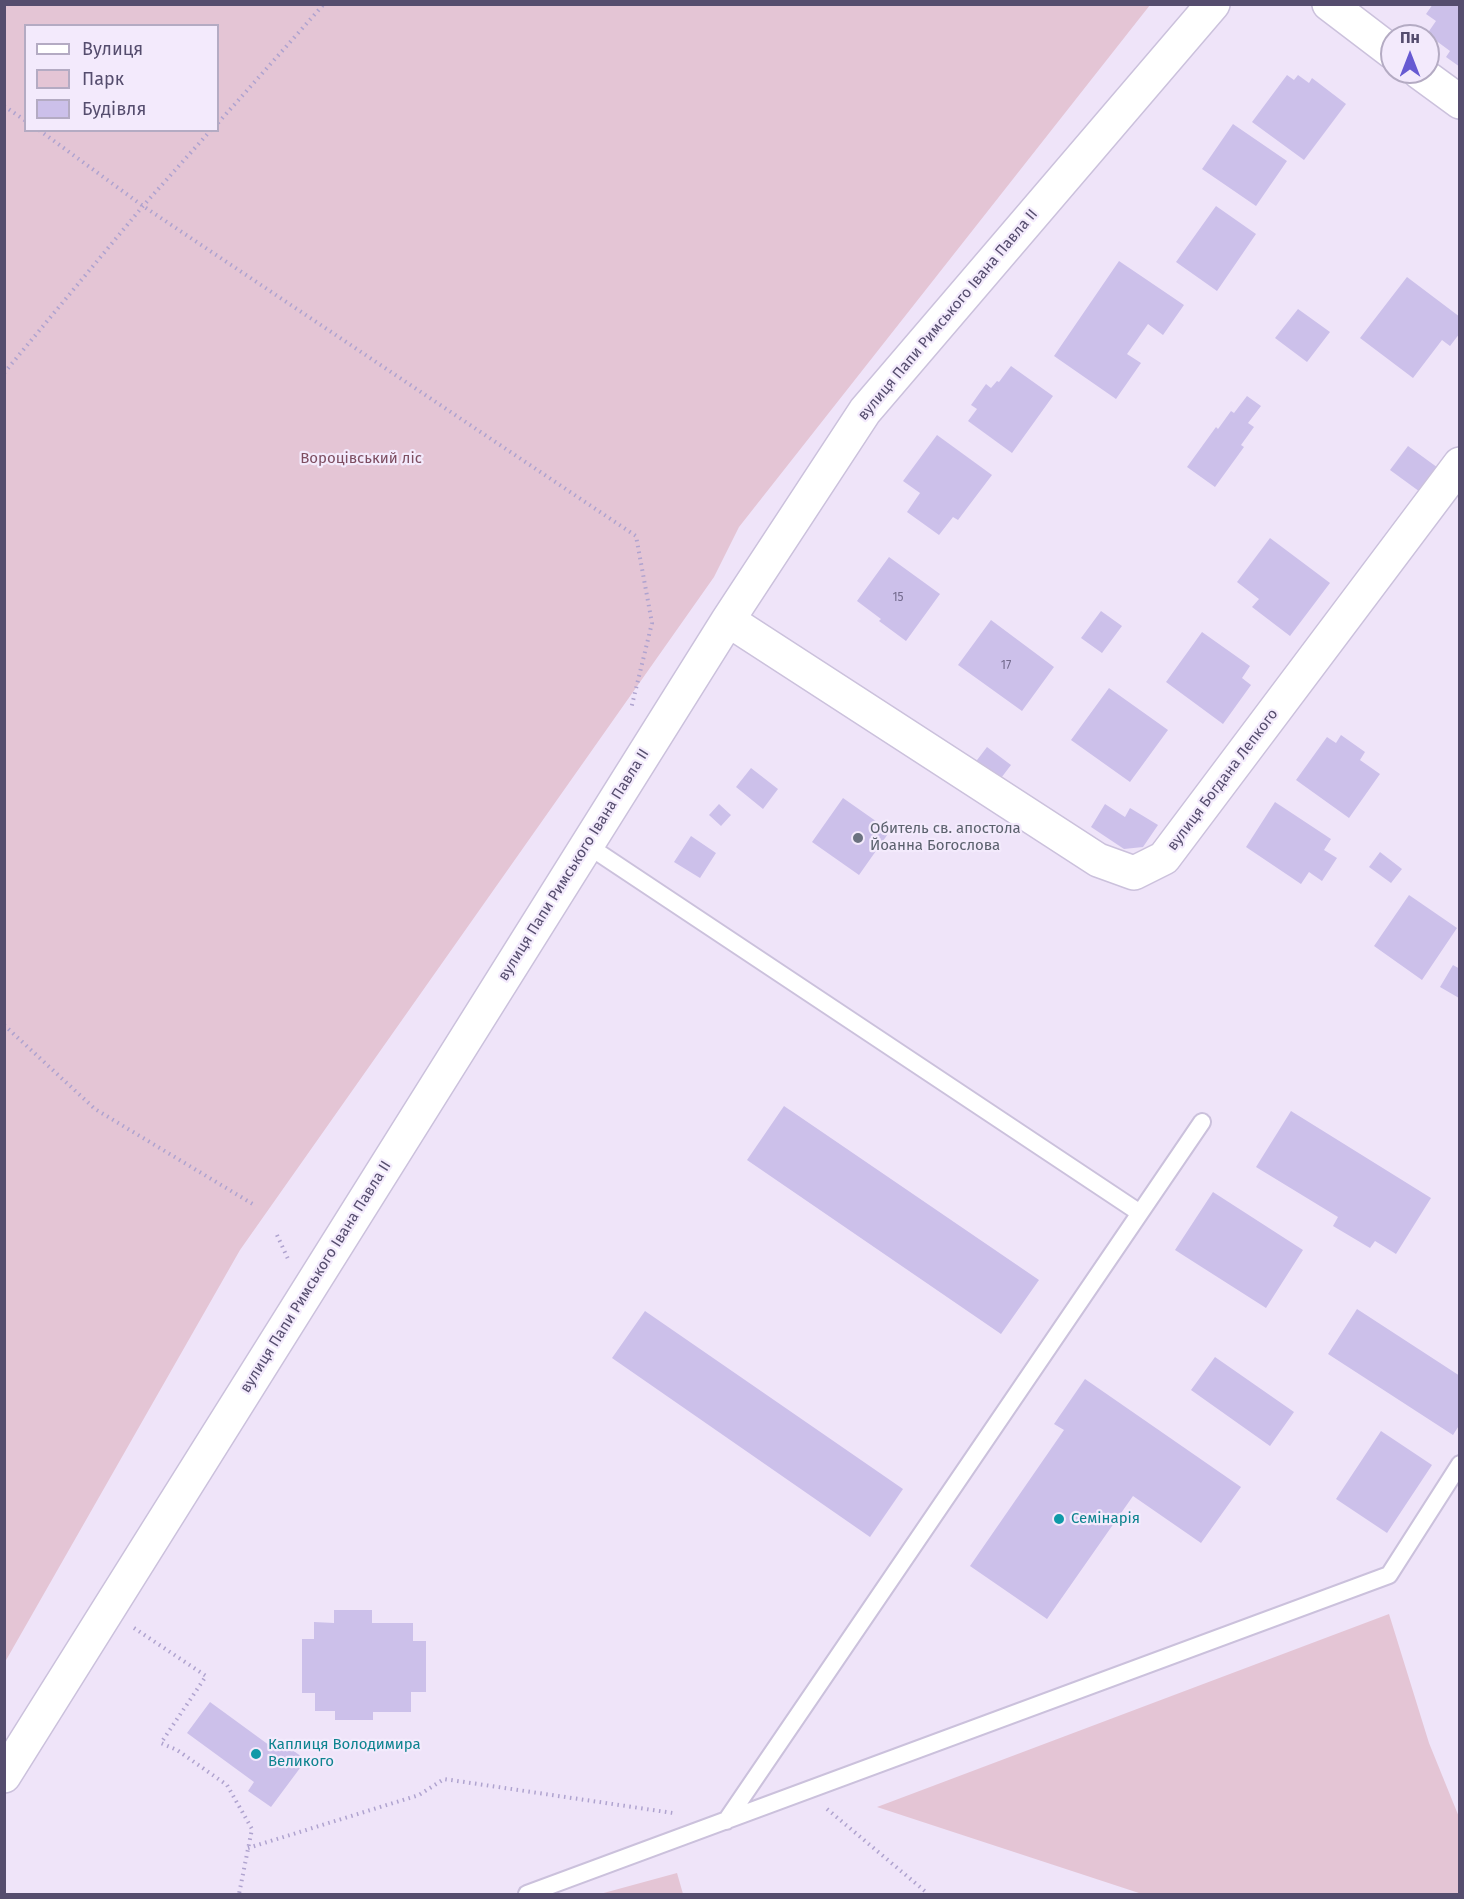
<!DOCTYPE html>
<meta charset="utf-8">
<style>
body{margin:0}
#map{position:relative;width:1464px;height:1899px;overflow:hidden;background:#efe4f9;font-family:"Fira Sans",sans-serif}
canvas{display:block}
.frame{position:absolute;inset:0;border:6px solid #554d6e;pointer-events:none}
.legend{position:absolute;left:24px;top:24px;width:195px;height:108px;box-sizing:border-box;background:#f3eafc;border:2px solid #b4abc3;margin:0;padding:8px 10px;list-style:none;font-size:18px;color:#554d6e}
.legend li{display:flex;align-items:center;gap:12px;height:30px}
.legend b{width:30px;border:2px solid #b4abc3}
.north{position:absolute;left:1380px;top:24px;width:60px;height:60px;box-sizing:border-box;background:#f3eafc;border:2px solid #b4abc3;border-radius:50%;rotate:0deg;font-size:16px;font-weight:700;line-height:24px;text-align:center;color:#554d6e}
.north::after{content:'';display:block;margin:auto;width:21px;height:27px;background:#675ad2;clip-path:polygon(50% 0,100% 100%,50% 72%,0 100%)}
</style>
<div id="map">
<canvas width="1464" height="1899"></canvas>
<div class="frame"></div>
<ul class="legend">
<li><b style="height:8px;background:#fff"></b>Вулиця</li>
<li><b style="height:16px;background:#e4c5d5"></b>Парк</li>
<li><b style="height:16px;background:#ccc0ea"></b>Будівля</li>
</ul>
<div class="north">Пн</div>
</div>
<script>
const c = document.querySelector('canvas').getContext('2d');
c.lineJoin = 'round';
function fillPath(path, color) { c.fillStyle = color; c.fill(path, 'evenodd'); }
const shape = rows => new Path2D(rows.map(r => 'M' + r).join(''));
function stroke(path, color, width, dash) { c.strokeStyle = color; c.lineWidth = width; c.lineCap = dash ? 'butt' : 'round'; c.setLineDash(dash || []); c.stroke(path); }
function drawText(font, color, halo, rows, align = 'center') {
  c.font = font + ' "Fira Sans",sans-serif'; c.lineWidth = 4.5; c.setLineDash([]); c.textBaseline = 'middle'; c.strokeStyle = halo; c.fillStyle = color; for (const [text, x, y, turn = 0] of rows) {
    c.save(); c.translate(x, y); c.rotate((+turn || 0) * Math.PI / 180); c.textAlign = isNaN(turn) ? turn : align; if (halo) c.strokeText(text, 0, 0); c.fillText(text, 0, 0); c.restore();
  }
}
fillPath(shape([
 [5,4,1150,5,739,527,714,577,240,1250,5,1662],
 [26,26,218,26,218,130,26,130],
 [1389,1614,1429,1743,1459,1817,1459,1894,1142,1894,877,1807],
 [677,1873,683,1894,600,1894]
]), '#e4c5d5');
fillPath(shape([
 [1433,4,1460,4,1460,67,1446,57,1450,51,1427,34,1436,21,1426,14],
 [1287,75,1294,80,1298,75,1309,83,1312,78,1346,104,1304,160,1252,122],
 [1233,124,1287,161,1256,206,1202,169],
 [1216,206,1256,234,1217,291,1176,262],
 [1119,261,1184,305,1163,335,1148,324,1127,354,1141,363,1116,399,1054,356],
 [1407,277,1460,317,1460,333,1450,346,1442,340,1413,378,1360,338],
 [1298,309,1330,332,1307,362,1275,338],
 [1011,366,1053,396,1012,453,968,421,977,409,971,405,986,384,991,388,997,381,999,382],
 [1247,396,1261,406,1248,423,1254,427,1241,445,1244,447,1215,487,1187,467,1216,427,1218,429,1231,411,1234,413],
 [937,435,992,475,958,520,953,517,939,535,907,512,920,493,903,481],
 [1408,446,1445,473,1427,497,1390,470],
 [1270,538,1330,583,1290,636,1252,607,1259,599,1237,582],
 [889,557,940,594,906,641,879,621,881,619,857,601],
 [1101,611,1122,626,1102,653,1081,638],
 [991,620,1054,667,1022,711,958,665],
 [1202,632,1250,666,1242,678,1251,685,1223,724,1166,682],
 [1109,688,1168,730,1130,782,1071,740],
 [1341,735,1365,752,1360,760,1380,774,1349,818,1296,780,1327,737,1336,743],
 [987,747,1011,765,995,786,971,768],
 [751,768,778,789,763,809,736,787],
 [843,798,890,831,859,875,812,842],
 [1275,802,1331,839,1324,850,1337,858,1322,881,1309,872,1301,884,1246,847],
 [719,804,731,815,721,826,709,815],
 [1105,804,1125,817,1130,808,1158,825,1143,847,1124,849,1091,827],
 [691,836,716,853,700,878,674,862],
 [1380,852,1402,869,1391,883,1369,867],
 [1409,895,1457,928,1422,980,1374,946],
 [1453,965,1460,969,1459,998,1440,987],
 [784,1106,1039,1280,1001,1334,747,1160],
 [1291,1111,1431,1198,1396,1254,1375,1241,1370,1248,1333,1226,1338,1217,1256,1167],
 [1213,1192,1303,1250,1266,1308,1175,1250],
 [1357,1309,1460,1376,1460,1424,1453,1435,1328,1354],
 [645,1311,903,1489,870,1537,612,1358],
 [1215,1357,1294,1412,1270,1446,1191,1390],
 [1085,1379,1241,1487,1201,1543,1133,1496,1047,1619,970,1566,1064,1430,1054,1424],
 [1381,1431,1432,1465,1387,1533,1336,1499],
 [334,1610,372,1610,372,1623,413,1623,413,1641,426,1641,426,1692,411,1692,411,1712,373,1712,373,1720,335,1720,335,1711,315,1711,315,1693,302,1693,302,1639,314,1639,314,1622,334,1623],
 [210,1702,273,1748,279,1740,306,1760,271,1807,248,1791,254,1782,187,1733]
]), '#ccc0ea');
const lane = shape([
 [587,845,1140,1213,726,1821],
 [1140,1213,1202,1122],
 [527,1894,1389,1575,1460,1464]
]);
const street = shape([
 [1329,4,1392,52],
 [1419,72,1460,102],
 [728,620,1098,860,1134,873,1164,858,1460,464],
 [4,1776,728,620,865,411,1213,4]
]);
stroke(lane, '#cbc1dc', 20);
stroke(street, '#cbc1dc', 36);
stroke(shape([
 [4,106,26,121],
 [218,123,324,4],
 [39,130,143,206,636,536,652,623,631,709],
 [4,373,143,206,211,130],
 [4,1025,95,1109,256,1206],
 [277,1235,288,1259],
 [134,1628,206,1676,161,1743,177,1750,227,1785,252,1829,239,1894],
 [827,1809,926,1892],
 [248,1848,419,1795,444,1779,673,1813]
]), '#afa3cf', 4, [1.5, 4.5]);
stroke(lane, '#fff', 16);
stroke(street, '#fff', 33);
for (const [x, y, r, color] of [
 [858,838,6,"#6b7280"],
 [1059,1519,6,"#0f9aa8"],
 [256,1754,6,"#0f9aa8"]
]) { const dot = new Path2D(); dot.arc(x, y, r, 0, 2 * Math.PI); c.fillStyle = color; c.fill(dot); stroke(dot, '#f3eafc', 2); }
drawText('12px', '#736a8d', null, [
 ["15",898,598],
 ["17",1006,666]
]);
drawText('15px', '#554d6e', '#f3eafc', [
 ["вулиця Папи Римського Івана Павла ІІ",948,315,-50],
 ["вулиця Богдана Лепкого",1223,780,-53],
 ["вулиця Папи Римського Івана Павла ІІ",574,865,-58],
 ["вулиця Папи Римського Івана Павла ІІ",316,1277,-58]
]);
drawText('15px', '#7d4d60', '#f3eafc', [
 ["Вороцівський ліс",361,459]
]);
drawText('15px', '#5b616d', '#f3eafc', [
 ["Обитель св. апостола",870,829],
 ["Йоанна Богослова",870,846]
], 'left');
drawText('15px', '#0d838f', '#f3eafc', [
 ["Семінарія",1071,1519],
 ["Каплиця Володимира",268,1745],
 ["Великого",268,1762]
], 'left');
</script>
